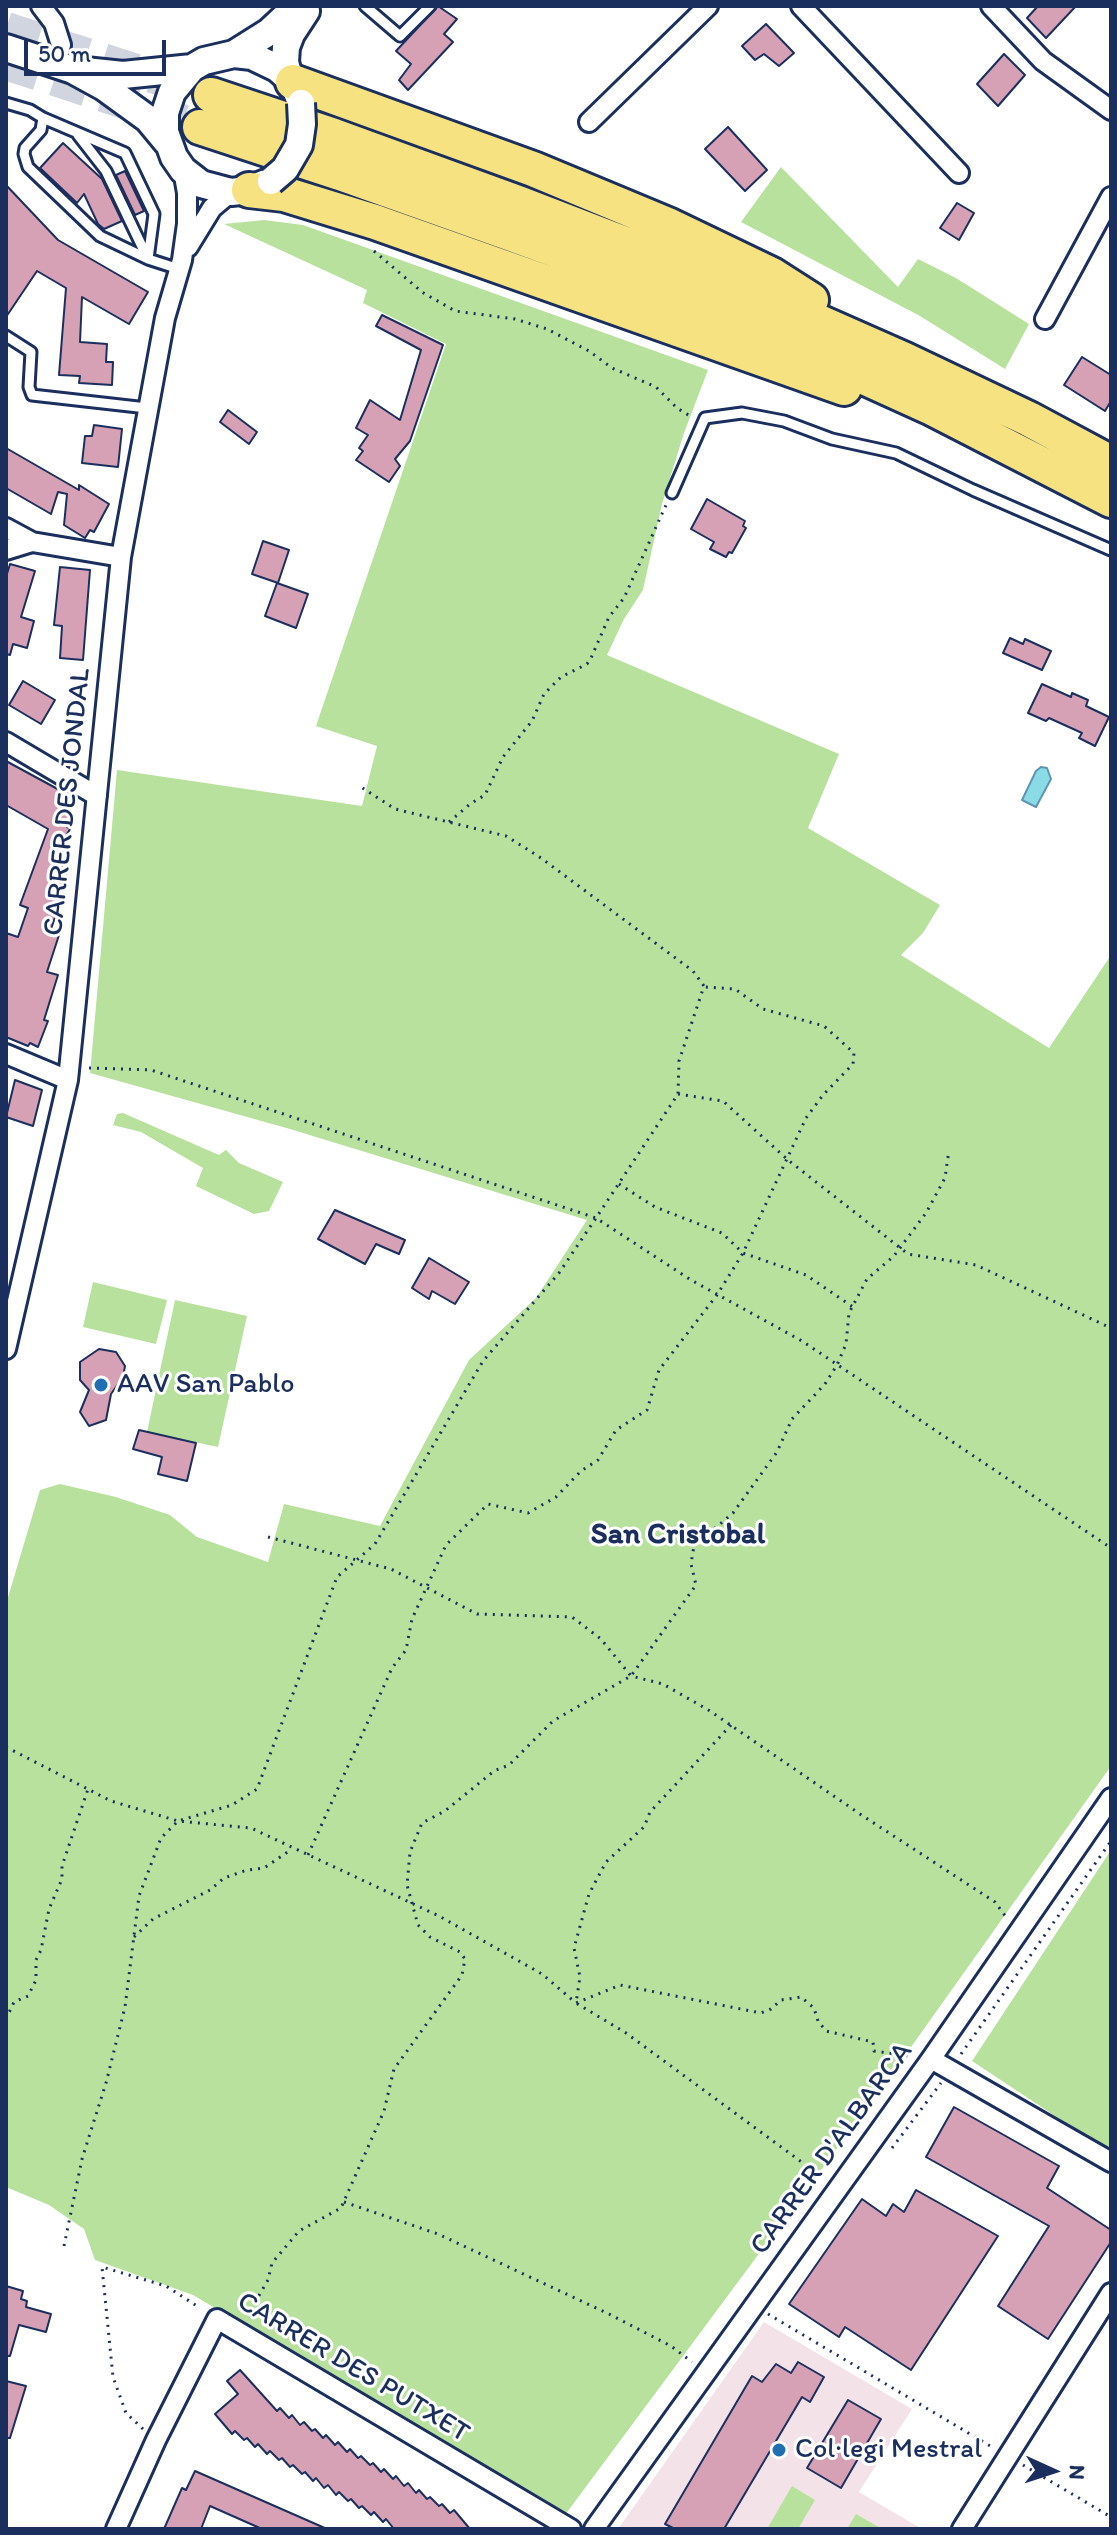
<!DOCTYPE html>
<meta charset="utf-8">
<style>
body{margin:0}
#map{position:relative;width:1117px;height:2535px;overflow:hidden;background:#fff;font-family:Itim,sans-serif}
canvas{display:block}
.frame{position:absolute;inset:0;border:8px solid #1b2f5e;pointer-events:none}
.north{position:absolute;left:1013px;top:2431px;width:80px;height:80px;-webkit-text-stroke:6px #fff;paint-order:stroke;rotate:93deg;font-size:22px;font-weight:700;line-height:32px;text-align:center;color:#1b2f5e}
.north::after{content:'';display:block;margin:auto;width:28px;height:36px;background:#1b2f5e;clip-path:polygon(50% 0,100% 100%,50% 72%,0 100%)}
.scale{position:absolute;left:24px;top:40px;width:142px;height:36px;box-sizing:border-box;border:4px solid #1b2f5e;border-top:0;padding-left:10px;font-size:24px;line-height:28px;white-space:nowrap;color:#1b2f5e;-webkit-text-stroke:6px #fff;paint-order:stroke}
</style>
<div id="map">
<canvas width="1117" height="2535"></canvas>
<div class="frame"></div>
<div class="north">N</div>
<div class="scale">50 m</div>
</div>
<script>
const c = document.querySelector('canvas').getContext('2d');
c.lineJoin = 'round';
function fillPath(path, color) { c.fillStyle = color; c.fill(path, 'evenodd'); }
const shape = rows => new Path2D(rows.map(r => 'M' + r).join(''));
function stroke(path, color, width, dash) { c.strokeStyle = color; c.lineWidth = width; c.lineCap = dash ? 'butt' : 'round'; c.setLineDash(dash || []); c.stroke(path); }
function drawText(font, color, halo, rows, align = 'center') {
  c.font = font + ' Itim,sans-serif'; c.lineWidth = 6; c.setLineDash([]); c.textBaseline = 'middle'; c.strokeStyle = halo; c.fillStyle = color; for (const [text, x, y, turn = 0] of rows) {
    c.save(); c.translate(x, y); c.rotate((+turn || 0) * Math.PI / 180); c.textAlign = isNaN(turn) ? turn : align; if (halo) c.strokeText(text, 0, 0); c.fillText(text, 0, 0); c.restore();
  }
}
fillPath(shape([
 [764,2322,912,2409,859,2492,922,2529,618,2529]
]), '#f3e3e9');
fillPath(shape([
 [781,167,898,287,918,259,956,278,1029,324,1005,369,920,316,741,222],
 [264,220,303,225,708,370,684,433,662,504,643,590,624,619,607,655,839,754,808,828,940,905,923,933,901,955,1049,1048,1111,955,1111,1766,879,2092,565,2515,193,2295,95,2260,84,2229,49,2205,6,2187,6,1604,40,1490,60,1484,116,1497,170,1515,197,1537,268,1562,284,1504,380,1526,469,1360,536,1298,587,1220,290,1129,90,1073,117,770,362,806,377,746,316,726,446,344,363,303,367,290,224,224],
 [123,1113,219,1155,226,1150,239,1163,283,1182,269,1211,254,1214,196,1186,203,1168,141,1132,113,1125,117,1114],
 [93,1282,167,1300,156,1344,83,1327],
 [175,1300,247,1316,218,1447,147,1432],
 [1111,1850,1111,2153,972,2061],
 [792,2486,815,2500,798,2529,767,2529],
 [856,2514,882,2529,847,2529]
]), '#b8e19d');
const water = shape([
 [1041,767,1047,768,1051,779,1036,807,1022,800,1036,771,1041,767]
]);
fillPath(water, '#8bdbe7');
stroke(water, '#5e96b0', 2);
const building = shape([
 [438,6,457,19,444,34,453,42,408,90,399,80,411,64,396,51,438,6],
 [1038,6,1076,6,1046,38,1027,18,1038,6],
 [766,24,794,53,779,66,764,54,755,60,742,46,766,24],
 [1004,54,1025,75,998,106,977,84,1004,54],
 [728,127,767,170,745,191,705,149,728,127],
 [63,143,102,179,122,221,104,229,98,224,84,194,77,203,40,168,63,143],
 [125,171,144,211,135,215,116,175,125,171],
 [6,185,58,240,148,292,129,324,82,297,80,342,107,344,106,362,113,362,112,385,79,383,80,376,59,375,66,288,37,271,6,317,6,185],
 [957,203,974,213,959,240,940,228,957,203],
 [382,315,443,345,410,441,395,459,400,466,389,482,356,460,363,451,359,448,368,435,356,428,370,400,400,420,421,350,376,326,382,315],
 [1082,357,1111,375,1111,401,1105,411,1064,385,1082,357],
 [228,410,257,432,249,444,220,422,228,410],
 [94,425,122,429,118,467,82,463,85,436,92,436,94,425],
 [6,448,79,490,79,485,109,504,94,532,90,530,85,538,64,525,67,494,58,492,51,514,6,488,6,448],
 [707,499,745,521,743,526,746,528,732,553,729,552,726,557,710,549,714,542,691,529,707,499],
 [263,541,289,550,278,583,252,574,263,541],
 [10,564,35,571,21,617,34,621,27,648,13,644,10,655,6,654,6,577,10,564],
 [60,567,90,570,83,660,60,658,62,626,54,625,60,567],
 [277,583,308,594,296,628,265,616,277,583],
 [1010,638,1023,644,1025,639,1051,651,1042,670,1003,653,1010,638],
 [23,681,55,700,41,724,9,705,23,681],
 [1042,684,1071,697,1072,693,1088,700,1086,706,1109,717,1095,746,1079,738,1082,733,1049,718,1046,721,1028,713,1042,684],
 [6,761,76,799,68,812,73,815,67,827,70,829,58,850,68,854,62,868,68,870,59,893,63,894,50,932,59,935,47,972,58,975,44,1020,48,1021,38,1047,30,1043,28,1046,6,1037,6,933,18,937,28,908,20,905,48,829,6,805,6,761],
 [15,1080,42,1090,33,1126,6,1117,15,1080],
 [335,1210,405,1240,399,1254,376,1244,365,1264,318,1239,335,1210],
 [429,1258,469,1282,455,1304,432,1291,429,1299,412,1288,429,1258],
 [99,1349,116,1352,125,1366,123,1377,111,1394,106,1420,89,1426,80,1412,89,1390,80,1380,80,1362,99,1349],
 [139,1430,196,1443,187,1481,158,1474,162,1457,133,1449,139,1430],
 [954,2107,1059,2166,1047,2188,1111,2230,1111,2242,1048,2339,998,2306,1049,2226,926,2157,954,2107],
 [916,2190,998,2236,911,2370,845,2327,839,2337,789,2304,862,2199,886,2216,893,2204,904,2212,916,2190],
 [6,2286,23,2291,21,2299,27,2301,26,2307,51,2314,46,2332,19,2325,10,2356,6,2356,6,2286],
 [798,2362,824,2377,810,2402,802,2397,724,2529,675,2529,665,2524,752,2376,762,2382,776,2364,791,2373,798,2362],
 [240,2370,277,2411,280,2408,289,2418,292,2415,300,2425,304,2422,312,2431,315,2429,323,2438,326,2435,335,2445,338,2442,347,2452,350,2449,358,2458,361,2456,370,2465,373,2463,381,2472,384,2469,393,2479,396,2476,404,2486,408,2483,416,2493,419,2490,427,2499,430,2497,439,2506,442,2504,450,2513,454,2510,470,2529,394,2529,386,2519,383,2522,374,2512,371,2515,362,2506,359,2508,351,2499,348,2501,339,2492,336,2495,328,2485,324,2488,316,2478,313,2481,305,2472,302,2474,293,2465,290,2467,282,2458,279,2460,270,2451,267,2454,258,2444,255,2447,247,2438,244,2440,235,2431,232,2434,215,2414,238,2394,227,2381,240,2370],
 [6,2381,26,2386,10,2438,6,2438,6,2381],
 [848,2400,881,2419,841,2488,807,2468,848,2400],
 [195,2471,327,2529,262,2529,210,2506,201,2529,164,2529,182,2488,186,2490,195,2471]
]);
fillPath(building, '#d7a1b5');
stroke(building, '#1b2f5e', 2);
stroke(shape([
 [6,29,211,95],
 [6,63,200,127]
]), '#d1d5df', 34, [34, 17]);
const lane = shape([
 [365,6,400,36,430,6],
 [6,103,30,110,43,118,41,130,25,148,24,154,28,167,100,236,148,259,179,269],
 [43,118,125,153,154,214,148,259],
 [78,135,106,171,147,257],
 [6,336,31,352,29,387,32,395,147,408],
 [672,493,705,418,742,413,784,421,832,439,896,453,973,490,1111,550]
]);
const street = shape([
 [41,6,54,23,61,45,56,64],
 [801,6,959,173],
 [991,6,1043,61,1111,110],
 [589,122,708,6],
 [188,247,212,208,231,192],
 [1045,319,1111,197],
 [6,528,32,542,121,557],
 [6,550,32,542],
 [6,742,97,796],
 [6,1054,68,1080],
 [6,1349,68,1080,121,557,165,318,182,260,187,224,187,193,183,170],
 [931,2059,1111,2162],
 [116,2529,156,2440,217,2319,571,2529],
 [594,2529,931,2059,1111,1798],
 [962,2529,1111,2293]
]);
const secondary = shape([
 [6,48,73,70,104,87,148,119,167,142],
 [234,54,269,32,297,6],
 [85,71,123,75,192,68],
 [289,77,285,62,286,47,291,34,306,11],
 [266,183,249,190,231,192,201,184,183,170,174,157,165,132,165,113,172,92,192,68,204,61,234,54,252,56,277,68,293,82,300,100]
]);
const highway = shape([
 [293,82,533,169,670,226,772,275,811,300],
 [211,95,334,136,518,203,760,296,905,360,1029,419,1111,463],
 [200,127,340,173,509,233,650,284,745,323,930,407,1111,500],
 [249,190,284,194,375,222,844,388]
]);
stroke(lane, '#1b2f5e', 15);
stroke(street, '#1b2f5e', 24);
stroke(secondary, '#1b2f5e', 32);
stroke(highway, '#1b2f5e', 40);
stroke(shape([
 [374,251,422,292,455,311,515,319,547,329,589,351,612,368,656,387,677,408,690,416],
 [449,822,470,804,485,795,503,757,532,721,544,694,561,677,587,664,591,658,609,617,624,598,666,505],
 [89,1068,151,1070,596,1218,678,1094,679,1061,704,986,693,971,541,858,506,836,395,809,361,787],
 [678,1094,723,1101,788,1160,908,1254,976,1265,1111,1328],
 [619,1184,655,1207,722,1233,743,1253,806,1275,853,1307],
 [268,1537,391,1569,477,1614,572,1617,601,1639,631,1676,663,1684,710,1711,860,1814,995,1902,1006,1917],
 [731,1725,650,1812,644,1827,606,1862,589,1894,574,1948,580,1977,576,2003,626,2033,822,2177],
 [6,1747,111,1801,178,1821,251,1828,439,1916,542,1974,576,2003,620,1985,761,2013,771,2009,781,2000,801,1997,814,2008,818,2021,826,2031,873,2042,874,2051,909,2056],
 [308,1855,392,1668,406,1650,412,1619,446,1545,488,1504,528,1513,556,1497,581,1471,598,1460,616,1430,647,1410,659,1370,717,1295,743,1253,806,1118,823,1095,853,1064,854,1053,824,1026,763,1009,735,989,705,987],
 [134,1937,153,1919,210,1890,224,1878,247,1870,264,1868,292,1849],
 [6,2019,14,2002,28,1996,36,1980,36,1960,41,1950,49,1909,62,1879,62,1866,88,1789],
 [961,2054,1111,1841],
 [892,2148,941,2083],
 [344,2202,438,2234,609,2314,671,2346,692,2362],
 [64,2246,82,2159,106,2083,125,2007,139,1896,161,1838,178,1821,232,1805,257,1789,337,1577,375,1544,483,1361,559,1273,596,1218,691,1280,802,1341,1111,1548],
 [768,2314,992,2447],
 [251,2318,254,2304,268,2280,272,2263,299,2231,341,2208,384,2111,394,2069,462,1975,465,1959,460,1952,430,1937,418,1925,407,1885,410,1852,422,1823,445,1811,494,1771,509,1765,553,1721,631,1676,696,1585,691,1564,694,1546,733,1513,777,1452,792,1419,825,1384,837,1365,846,1344,849,1313,867,1279,894,1256,926,1213,945,1178,949,1150],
 [143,2429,126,2413,113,2377,102,2267,166,2286,200,2308],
 [1023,2465,1111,2517]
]), '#1b2f5e', 3, [2, 6]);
stroke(lane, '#fff', 9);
stroke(street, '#fff', 18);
stroke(secondary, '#fff', 26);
stroke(highway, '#f7e281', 34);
const secondaryBridge = shape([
 [271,181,285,169,299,145,302,124,301,103]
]);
stroke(secondaryBridge, '#1b2f5e', 32, []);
stroke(secondaryBridge, '#fff', 26);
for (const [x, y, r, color] of [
 [101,1385,8,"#1f6fb2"],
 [779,2450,8,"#1f6fb2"]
]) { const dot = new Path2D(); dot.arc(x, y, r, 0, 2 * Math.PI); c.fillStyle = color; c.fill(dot); stroke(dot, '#fff', 3); }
drawText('28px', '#1b2f5e', '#fff', [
 ["CARRER DES JONDAL",68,802,-84],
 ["CARRER D'ALBARCA",832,2149,-54],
 ["CARRER DES PUTXET",353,2368,31]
]);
drawText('28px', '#1b2f5e', '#fff', [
 ["AAV San Pablo",117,1385],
 ["Col·legi Mestral",795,2450]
], 'left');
drawText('bold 30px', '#1b2f5e', '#fff', [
 ["San Cristobal",678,1535]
]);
</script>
